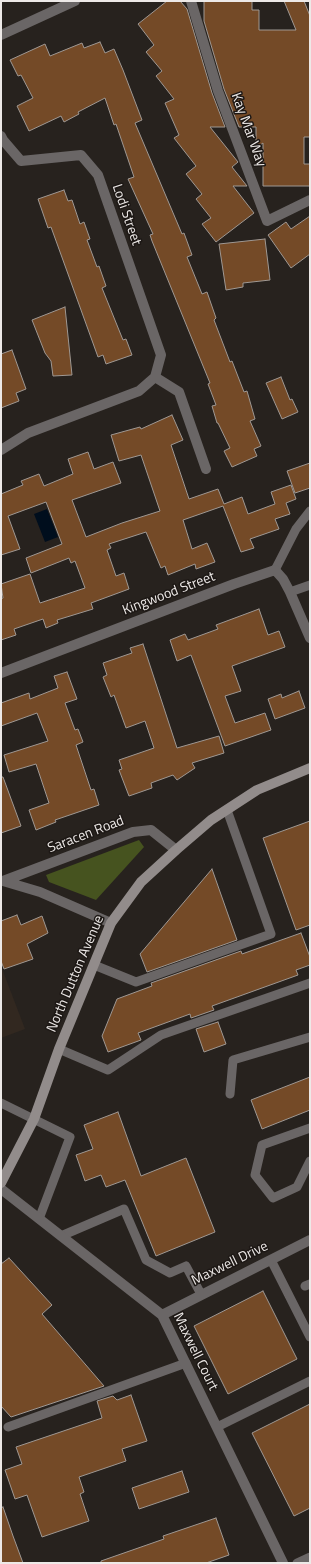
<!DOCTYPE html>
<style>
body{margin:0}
#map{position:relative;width:311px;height:1564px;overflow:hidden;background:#27221e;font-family:"Titillium Web",sans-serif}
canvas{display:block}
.frame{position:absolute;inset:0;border:2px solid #ede9e7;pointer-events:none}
</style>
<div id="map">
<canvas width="311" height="1564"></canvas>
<div class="frame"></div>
</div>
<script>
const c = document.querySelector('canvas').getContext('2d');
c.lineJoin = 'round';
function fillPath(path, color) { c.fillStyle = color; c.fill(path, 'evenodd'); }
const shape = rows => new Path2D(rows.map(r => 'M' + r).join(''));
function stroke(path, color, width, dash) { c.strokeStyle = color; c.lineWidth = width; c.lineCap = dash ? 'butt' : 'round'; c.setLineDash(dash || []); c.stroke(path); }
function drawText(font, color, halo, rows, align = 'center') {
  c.font = font + ' "Titillium Web",sans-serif'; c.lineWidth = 3; c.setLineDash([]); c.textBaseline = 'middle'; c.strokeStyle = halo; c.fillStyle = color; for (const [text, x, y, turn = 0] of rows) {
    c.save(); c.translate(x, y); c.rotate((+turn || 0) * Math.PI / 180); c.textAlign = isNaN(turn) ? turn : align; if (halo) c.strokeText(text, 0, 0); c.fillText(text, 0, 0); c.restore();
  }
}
fillPath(shape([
 [1,966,25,1029,1,1038]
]), '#322820');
fillPath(shape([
 [139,840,144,847,96,900,49,882,46,875]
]), '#46531f');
fillPath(shape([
 [47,509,58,537,45,542,34,514]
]), '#000e1d');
const building = shape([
 [167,1,180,1,187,9,212,93,225,127,210,127,238,162,232,167,247,186,233,186,254,213,216,242,202,224,211,218,196,199,202,194,186,174,196,166,174,138,179,135,165,103,174,99,156,76,162,71,146,52,154,45,138,24,167,1],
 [204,1,252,1,252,10,259,10,259,30,296,30,284,1,304,1,310,16,310,137,304,137,304,164,310,164,310,186,263,186,263,143,256,148,256,127,239,127,224,89,204,21,204,1],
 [100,42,105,53,114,49,123,70,142,120,135,123,182,234,184,233,192,255,187,257,202,294,207,292,216,318,214,320,230,362,232,361,244,392,247,391,255,419,250,421,261,446,254,449,257,456,232,467,224,451,230,448,218,423,217,423,212,406,216,405,208,384,210,383,152,241,150,235,153,234,128,179,134,177,116,124,114,125,105,98,78,112,79,114,64,122,61,116,29,131,17,106,33,98,21,75,18,76,10,60,45,44,50,56,82,43,84,48,100,42],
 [64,190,68,201,72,200,80,224,84,222,90,239,87,240,97,267,99,266,106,286,102,288,123,340,126,339,132,355,106,364,103,355,98,357,51,227,48,228,38,199,64,190],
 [310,216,310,254,291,268,268,235,286,222,291,229,310,216],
 [265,239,270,280,243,283,243,287,226,290,219,244,265,239],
 [65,307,72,375,53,376,51,361,45,353,32,320,65,307],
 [12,350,26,389,16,393,19,401,1,408,1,354,12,350],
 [281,377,290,400,292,399,298,412,282,419,266,383,281,377],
 [172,415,183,440,171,445,189,499,218,489,224,504,242,497,248,514,275,504,271,492,291,485,296,499,286,503,290,514,275,519,279,529,250,539,254,548,241,552,223,506,183,520,192,549,207,543,215,562,196,569,195,564,168,575,165,566,161,568,146,532,109,544,111,548,107,550,116,576,124,573,129,589,91,603,93,609,57,620,58,623,46,628,43,619,14,629,16,635,1,640,1,599,3,598,1,584,30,574,40,603,85,588,75,561,71,563,69,558,31,573,26,558,62,544,46,502,8,516,20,549,1,555,1,494,23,485,21,481,39,474,44,486,73,474,68,459,88,452,94,469,113,462,121,483,72,500,86,537,122,523,160,511,141,455,119,461,111,435,140,427,141,429,172,415],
 [310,463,310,488,295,493,287,471,310,463],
 [259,609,268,635,279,631,285,647,232,666,241,691,225,696,235,723,265,713,271,730,225,746,191,655,177,661,170,640,185,634,188,640,218,629,216,625,259,609],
 [143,644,177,748,219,736,224,753,192,763,195,768,177,780,173,775,151,783,152,788,129,796,119,770,122,769,119,760,154,748,145,721,126,728,114,695,111,697,103,677,107,675,103,663,132,653,130,648,143,644],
 [67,672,77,699,65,703,75,730,78,729,83,742,76,745,91,790,94,789,99,805,55,820,56,822,36,830,29,810,49,803,36,764,9,772,4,755,48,741,37,713,1,726,1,703,29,693,30,699,58,688,54,676,67,672],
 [299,691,305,708,275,719,268,699,281,694,282,698,299,691],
 [1,777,3,777,21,826,1,833,1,777],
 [310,821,310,925,296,930,263,838,310,821],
 [212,869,237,940,147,972,140,954,212,869],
 [17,915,21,925,42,916,48,933,27,944,33,959,4,969,1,961,1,921,17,915],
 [301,933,310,957,310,965,296,970,298,975,212,1006,214,1010,191,1018,190,1014,138,1033,141,1040,108,1052,102,1036,117,999,152,986,151,983,241,951,242,954,301,933],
 [218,1022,226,1044,204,1052,196,1029,218,1022],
 [310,1077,310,1110,262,1129,251,1100,310,1077],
 [118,1112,141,1176,186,1158,215,1232,156,1256,125,1180,106,1187,101,1175,85,1181,76,1155,93,1149,84,1125,118,1112],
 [9,1258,52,1305,42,1314,104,1386,11,1417,1,1406,1,1264,9,1258],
 [263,1291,297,1359,228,1394,194,1326,263,1291],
 [131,1395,147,1441,122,1449,126,1461,79,1477,84,1492,80,1494,89,1521,42,1537,27,1495,15,1499,5,1470,22,1464,16,1447,102,1418,97,1401,113,1396,117,1400,131,1395],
 [310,1404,310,1508,294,1516,252,1433,310,1404],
 [182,1471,189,1492,139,1509,132,1488,182,1471],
 [3,1507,13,1536,23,1563,1,1563,1,1508,3,1507],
 [216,1518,229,1555,206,1563,101,1563,101,1561,164,1539,163,1536,216,1518]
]);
fillPath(building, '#744a27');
stroke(building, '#9f9893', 1);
stroke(shape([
 [275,570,296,529,310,511],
 [290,592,310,585],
 [94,965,136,982,271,934,227,810],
 [59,1049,108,1070,161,1035,310,983],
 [230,1094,233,1060,310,1037],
 [1,1103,70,1137,39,1219],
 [310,1128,262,1145,255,1175,273,1198,297,1187,310,1161],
 [61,1236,124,1209,146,1260,170,1273,186,1266,201,1294],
 [271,1260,310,1337],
 [305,1286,310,1284],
 [8,1427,186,1363],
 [217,1427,310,1381],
 [297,1563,310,1557]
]), '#6a6666', 9);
stroke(shape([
 [191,1,218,91,267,221,310,200],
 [1,35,75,1],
 [1,136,3,140,21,161,81,155,98,175,161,355,155,377,139,391,28,433,1,450],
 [155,377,179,392,206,469],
 [1,673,234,584,275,570,283,579,290,592,310,638],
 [3,881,133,832,151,830,176,850],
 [3,881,40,892,111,923],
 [1,1189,162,1315,283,1563],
 [162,1315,310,1240]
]), '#6a6666', 10);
stroke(shape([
 [1,1183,34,1119,59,1049,111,923,141,882,176,850,211,820,257,790,310,768]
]), '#928c8b', 10);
drawText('14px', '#ede9e7', '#1d1815', [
 ["Kay Mar Way",248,130,70],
 ["Lodi Street",126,215,71],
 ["Kingwood Street",169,594,-21],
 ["Saracen Road",86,835,-21],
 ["North Dutton Avenue",76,974,-67],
 ["Maxwell Drive",230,1264,-26],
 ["Maxwell Court",195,1352,64]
]);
</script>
